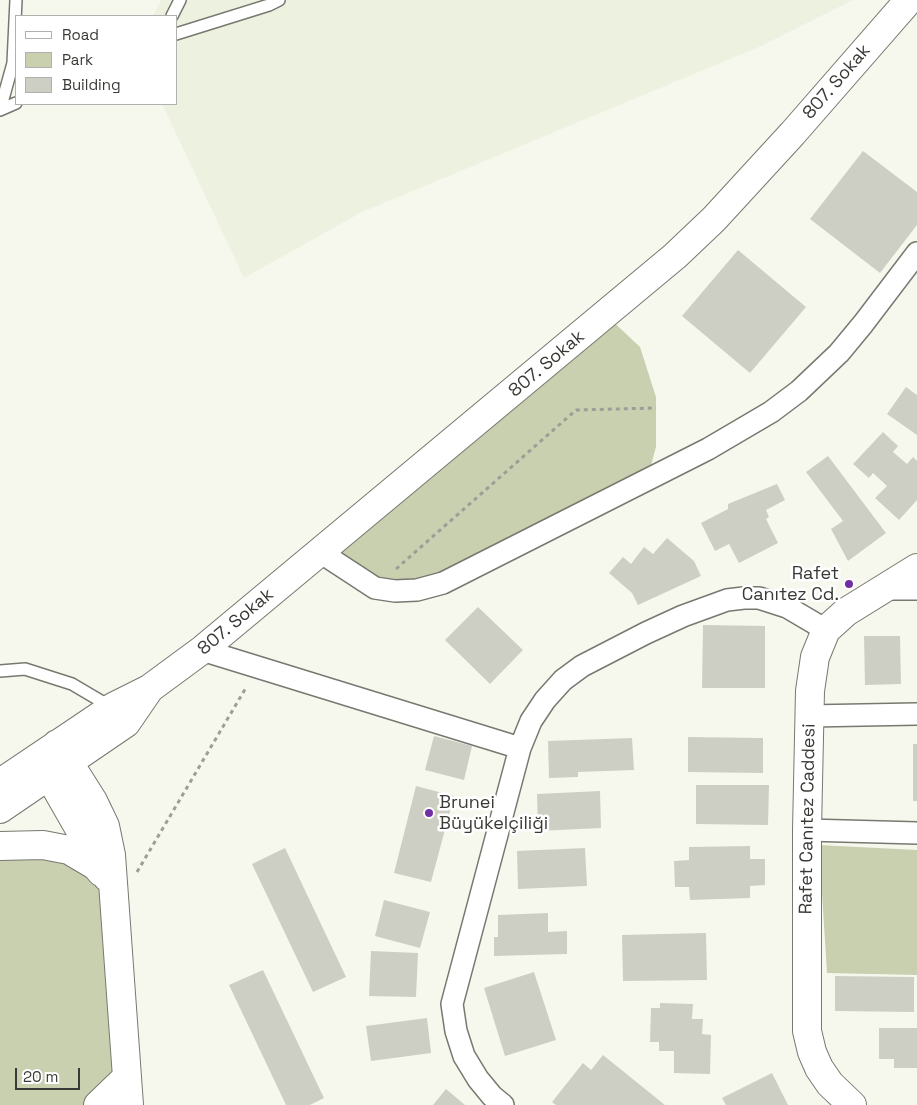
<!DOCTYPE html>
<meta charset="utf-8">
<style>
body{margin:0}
#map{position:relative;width:917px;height:1105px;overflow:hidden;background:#f6f8ee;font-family:"Space Grotesk",sans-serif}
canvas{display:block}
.legend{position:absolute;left:15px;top:15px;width:162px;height:90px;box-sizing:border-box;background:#fff;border:1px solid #b0b0af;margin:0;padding:6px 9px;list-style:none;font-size:15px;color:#393a36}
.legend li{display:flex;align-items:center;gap:10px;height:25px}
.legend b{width:25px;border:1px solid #b0b0af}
.scale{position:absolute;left:15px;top:1068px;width:65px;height:22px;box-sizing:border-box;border:2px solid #393a36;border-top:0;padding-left:6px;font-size:15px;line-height:18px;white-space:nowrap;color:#393a36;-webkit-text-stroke:4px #fff;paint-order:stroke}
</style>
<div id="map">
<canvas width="917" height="1105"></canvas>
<ul class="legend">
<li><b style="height:6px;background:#fff"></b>Road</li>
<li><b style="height:14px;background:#c8d0b0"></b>Park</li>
<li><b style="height:14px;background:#cdcfc5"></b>Building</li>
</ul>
<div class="scale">20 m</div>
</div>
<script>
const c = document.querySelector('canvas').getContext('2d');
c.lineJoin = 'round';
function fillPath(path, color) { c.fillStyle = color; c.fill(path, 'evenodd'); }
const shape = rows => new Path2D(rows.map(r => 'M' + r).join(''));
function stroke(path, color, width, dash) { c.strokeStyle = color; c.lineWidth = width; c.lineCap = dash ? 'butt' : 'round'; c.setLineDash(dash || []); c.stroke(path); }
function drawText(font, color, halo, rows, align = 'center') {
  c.font = font + ' "Space Grotesk",sans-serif'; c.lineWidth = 5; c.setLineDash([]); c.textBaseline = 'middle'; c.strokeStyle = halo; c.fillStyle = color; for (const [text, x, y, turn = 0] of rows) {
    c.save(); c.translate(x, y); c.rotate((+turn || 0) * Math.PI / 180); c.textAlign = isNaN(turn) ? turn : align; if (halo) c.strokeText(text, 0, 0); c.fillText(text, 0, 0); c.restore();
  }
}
fillPath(shape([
 [161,0,853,0,759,47,362,212,244,278,162,104,176,104,176,16,153,16]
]), '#edf1df');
fillPath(shape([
 [606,315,640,347,656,397,656,447,647,480,443,583,395,591,320,552],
 [43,845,114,889,126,1078,98,1105,0,1105,0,846],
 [819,845,917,850,917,975,827,973]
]), '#c8d0b0');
fillPath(shape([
 [863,151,917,192,917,225,880,273,810,219],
 [738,250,806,307,750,373,682,316],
 [906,387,917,395,917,435,887,414],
 [883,432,898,446,893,452,907,464,913,457,917,461,917,500,899,520,875,498,887,486,873,473,869,478,853,464],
 [828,456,886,533,848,561,831,529,843,521,806,472],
 [777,484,785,500,766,510,769,517,766,519,778,543,739,563,729,544,715,551,701,523,728,509,728,504],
 [667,538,694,561,701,576,638,605,632,593,609,573,623,557,631,564,644,547,653,554],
 [478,607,523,650,490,684,445,640],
 [703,625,765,626,765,688,702,688],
 [864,636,900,636,901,684,865,685],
 [434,736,472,746,464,780,425,770],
 [688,737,763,738,763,773,688,772],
 [632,738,634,770,578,772,578,777,549,778,548,741],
 [913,744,917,744,917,801,913,801],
 [696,785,769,785,768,825,696,824],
 [416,786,454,796,431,882,394,873],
 [600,791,601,828,538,831,537,794],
 [750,846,750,859,765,859,765,885,750,886,750,898,690,900,689,887,675,887,674,861,689,860,689,847],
 [285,848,346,977,313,992,252,864],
 [585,848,587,886,518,889,517,851],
 [384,900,430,912,420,948,375,936],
 [548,913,548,932,567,931,567,954,494,956,494,937,498,937,498,915],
 [706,933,707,980,623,981,622,935],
 [371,951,418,953,416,997,369,996],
 [263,970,324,1098,310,1105,286,1105,229,985],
 [534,972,556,1040,505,1056,484,988],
 [835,976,914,977,914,1012,835,1011],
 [660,1003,693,1004,692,1019,703,1019,702,1034,711,1035,710,1074,674,1073,674,1051,659,1051,659,1042,650,1042,651,1008,660,1008],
 [427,1018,431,1053,371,1061,366,1026],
 [879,1028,917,1028,917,1068,894,1068,894,1059,879,1059],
 [603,1055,665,1105,556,1105,552,1102,583,1063,591,1070],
 [772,1073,788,1105,726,1105,722,1098],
 [446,1089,465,1105,433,1105]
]), '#cdcfc5');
const lane = shape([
 [172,16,180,0],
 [176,34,269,5,279,0],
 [0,110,13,63,16,0],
 [0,110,16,103],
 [0,671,25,669,72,684,111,707]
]);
const street = shape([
 [320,552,375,588,395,591,417,590,443,583,708,449,771,412,799,391,839,353,863,324,917,253],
 [885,589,917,589],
 [202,650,520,748],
 [809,716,917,714],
 [807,830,917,833],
 [503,1105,492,1096,478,1079,464,1056,456,1031,452,1004,520,748,531,721,545,700,563,680,582,666,646,633,683,616,727,600,744,598,759,598,787,607,826,630]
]);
const secondary = shape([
 [57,744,93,801,105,826,111,855,129,1105],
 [40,760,107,877],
 [0,783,113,707,149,689,202,650,675,256,714,219,793,133,909,0],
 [0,809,126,723,148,691],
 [0,846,43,845,69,850,96,866,101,872],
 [98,1105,126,1078],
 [852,1105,830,1084,819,1068,812,1052,807,1031,807,830,810,691,815,657,826,630,846,612,917,568]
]);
stroke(lane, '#777970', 14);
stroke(street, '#777970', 24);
stroke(secondary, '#777970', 30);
stroke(shape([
 [396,569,576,410,656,408],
 [137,872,247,686]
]), '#9c9e97', 3, [4, 4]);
stroke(lane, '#fff', 11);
stroke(street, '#fff', 21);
stroke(secondary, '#fff', 28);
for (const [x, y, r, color] of [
 [849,584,5,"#722fa3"],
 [429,813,5,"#722fa3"]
]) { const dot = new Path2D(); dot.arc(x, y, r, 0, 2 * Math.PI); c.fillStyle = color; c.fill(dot); stroke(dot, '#fff', 2); }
drawText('18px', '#393a36', '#fff', [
 ["807. Sokak",837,82,-49],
 ["807. Sokak",547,364,-40],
 ["807. Sokak",236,622,-40],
 ["Rafet Canıtez Caddesi",808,819,-89]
]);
drawText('18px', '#393a36', '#fff', [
 ["Rafet",839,574],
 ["Canıtez Cd.",839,595],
 ["Brunei",439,803,"left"],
 ["Büyükelçiliği",439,824,"left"]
], 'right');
</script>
